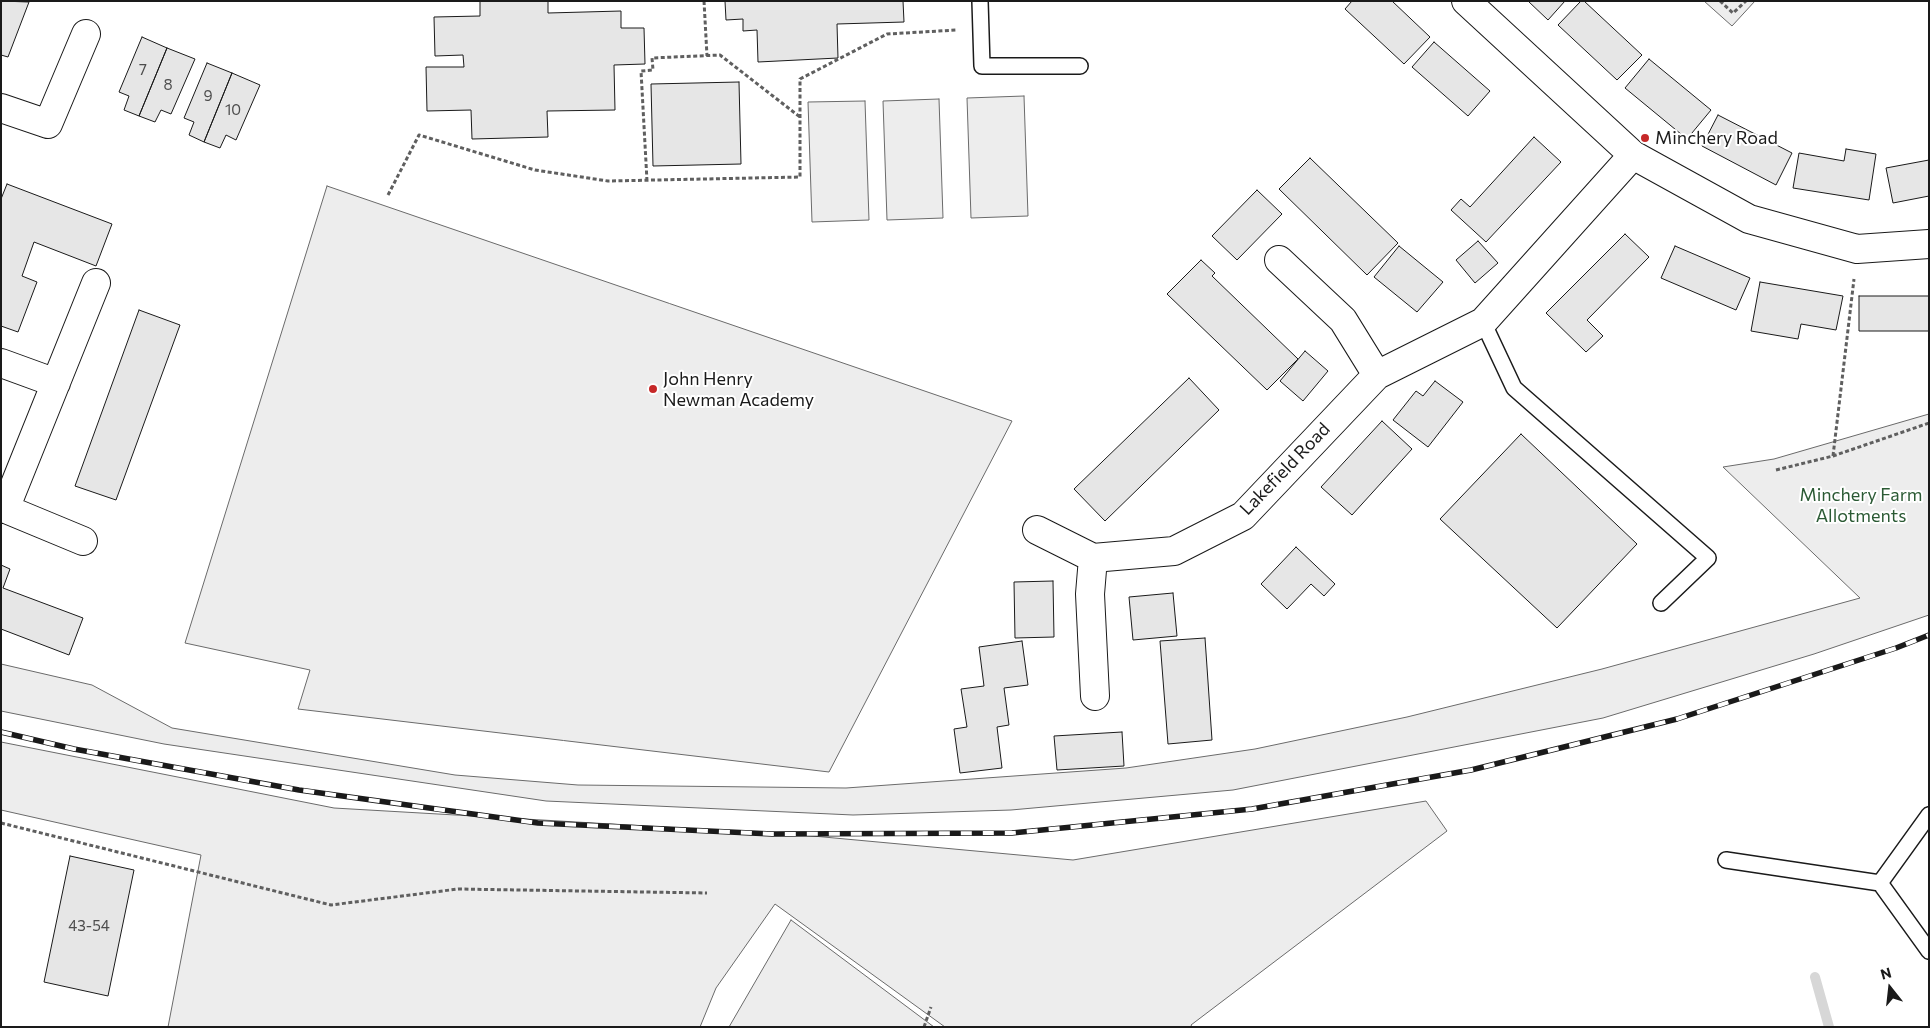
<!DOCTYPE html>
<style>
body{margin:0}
#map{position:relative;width:1930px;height:1028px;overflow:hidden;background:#fff;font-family:Commissioner,sans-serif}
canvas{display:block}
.frame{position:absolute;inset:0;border:2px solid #1a1a1a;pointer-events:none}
.north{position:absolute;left:1865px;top:963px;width:50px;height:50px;-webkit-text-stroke:4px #fff;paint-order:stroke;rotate:344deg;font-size:14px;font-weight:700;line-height:20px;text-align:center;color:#1a1a1a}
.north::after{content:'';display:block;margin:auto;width:18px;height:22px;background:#1a1a1a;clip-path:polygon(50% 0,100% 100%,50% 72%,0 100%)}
</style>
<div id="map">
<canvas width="1930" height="1028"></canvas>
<div class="frame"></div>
<div class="north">N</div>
</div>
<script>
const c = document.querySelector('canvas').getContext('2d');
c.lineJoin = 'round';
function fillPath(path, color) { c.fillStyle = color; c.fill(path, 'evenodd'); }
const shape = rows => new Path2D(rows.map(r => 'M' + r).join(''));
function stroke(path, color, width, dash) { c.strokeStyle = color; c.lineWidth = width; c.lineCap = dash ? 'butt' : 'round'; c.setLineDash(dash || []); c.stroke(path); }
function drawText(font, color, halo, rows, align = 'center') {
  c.font = font + ' Commissioner,sans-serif'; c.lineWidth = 4; c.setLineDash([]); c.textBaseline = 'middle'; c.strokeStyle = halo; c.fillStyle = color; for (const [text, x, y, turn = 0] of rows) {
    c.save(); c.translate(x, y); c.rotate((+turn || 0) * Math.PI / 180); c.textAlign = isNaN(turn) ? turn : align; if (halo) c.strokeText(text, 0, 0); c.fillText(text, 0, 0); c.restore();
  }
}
const green = shape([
 [1704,1,1755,1,1732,26,1704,1],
 [1024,96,1028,216,971,218,967,98,1024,96],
 [939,99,943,218,887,220,883,101,939,99],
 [865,101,869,220,812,222,808,102,865,101],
 [327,186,1012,421,829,772,298,709,310,670,185,643,327,186],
 [1929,414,1929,615,1814,654,1603,718,1233,790,1011,810,853,815,546,801,164,744,1,711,1,664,92,685,172,728,455,775,578,785,846,788,1126,768,1255,749,1407,717,1602,669,1860,598,1723,467,1774,459,1929,414],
 [1,742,334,808,802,835,1073,860,1426,801,1447,831,1191,1025,1192,1027,945,1027,775,904,716,988,700,1027,168,1027,201,855,1,810,1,742],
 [791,920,934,1027,729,1027,791,920]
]);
fillPath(green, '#ededed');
stroke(green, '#6a6a6a', 1);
stroke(shape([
 [1815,977,1829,1027]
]), '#d7d7d7', 10);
const building = shape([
 [1,1,29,2,8,57,1,55,1,1],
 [480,1,548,1,548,13,621,11,621,28,644,28,645,64,614,65,615,110,547,111,548,137,472,139,471,110,427,111,426,67,464,67,463,55,435,56,434,17,480,16,480,1],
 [725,1,903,1,904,22,837,24,838,58,758,62,757,30,743,31,743,19,726,20,725,1],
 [1352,1,1392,1,1430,37,1404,64,1345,9,1352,1],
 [1528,1,1565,1,1548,20,1528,1],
 [1581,1,1584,1,1642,55,1617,80,1558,25,1581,1],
 [142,37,167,48,139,116,124,110,129,96,119,92,142,37],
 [1434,42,1490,91,1468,116,1412,67,1434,42],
 [167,48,195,59,171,114,161,110,155,122,139,116,167,48],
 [1649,59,1711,110,1687,139,1625,88,1649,59],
 [207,63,232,73,204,142,189,135,194,122,184,118,207,63],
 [232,73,260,85,236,140,226,135,220,148,204,142,232,73],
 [739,82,741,164,653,166,651,84,739,82],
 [1718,115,1792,153,1776,185,1702,146,1718,115],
 [1534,137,1561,162,1486,242,1451,210,1461,199,1470,207,1534,137],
 [1846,149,1876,154,1869,200,1793,188,1799,153,1844,161,1846,149],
 [1310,158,1398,243,1367,275,1279,189,1310,158],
 [1929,160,1929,196,1893,203,1886,168,1929,160],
 [7,184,112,224,96,266,34,242,22,276,37,282,18,332,1,326,1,199,7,184],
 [1257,190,1282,214,1237,260,1212,236,1257,190],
 [1625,234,1649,257,1587,320,1603,336,1586,352,1546,313,1625,234],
 [1478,241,1498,263,1475,283,1456,260,1478,241],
 [1399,246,1443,282,1417,312,1374,277,1399,246],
 [1675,246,1750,278,1736,310,1661,278,1675,246],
 [1201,260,1215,273,1212,276,1298,359,1267,390,1167,294,1201,260],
 [1760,282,1843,296,1836,330,1801,324,1798,339,1751,331,1760,282],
 [1859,296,1929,296,1929,331,1859,331,1859,296],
 [139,310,180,325,116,500,75,486,139,310],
 [1305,351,1328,371,1303,401,1280,381,1305,351],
 [1189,378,1219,410,1105,521,1074,489,1189,378],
 [1435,381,1463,402,1428,447,1393,420,1416,391,1423,396,1435,381],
 [1382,421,1412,449,1352,515,1321,487,1382,421],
 [1521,434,1637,544,1557,628,1440,519,1521,434],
 [1296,547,1335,584,1324,596,1311,584,1287,609,1261,584,1296,547],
 [1,565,10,569,3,588,83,618,69,655,1,629,1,565],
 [1053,581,1054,637,1015,638,1014,582,1053,581],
 [1173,593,1177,636,1133,640,1129,597,1173,593],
 [1205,638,1212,740,1168,744,1160,641,1205,638],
 [1022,641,1028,685,1004,688,1009,725,997,727,1002,768,960,773,954,729,967,727,961,689,984,686,979,647,1022,641],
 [1122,732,1124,766,1057,770,1054,736,1122,732],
 [70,856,134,870,108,996,44,982,70,856]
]);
fillPath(building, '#e6e6e6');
stroke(building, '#1a1a1a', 1);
const lane = shape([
 [980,1,982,66,1080,66],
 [1483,322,1514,388,1708,558,1661,603],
 [1726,860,1880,883,1929,951],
 [1880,883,1929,815]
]);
const street = shape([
 [1466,1,1633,155,1749,219,1857,249,1929,244],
 [1,108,48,124,86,34],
 [1279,260,1343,320,1377,375],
 [1,363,56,383],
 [1,507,83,541],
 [5,509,96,283],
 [1037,530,1093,558,1174,551,1243,516,1377,375,1483,322,1633,155],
 [1093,558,1090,594,1095,696]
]);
stroke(lane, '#1a1a1a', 18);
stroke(street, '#1a1a1a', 30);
stroke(shape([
 [704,1,707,56],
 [1720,1,1733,13,1746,1],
 [647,181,641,71,653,70,652,58,720,55,800,117],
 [388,195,419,135,535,170,608,181,800,177,800,79,887,34,956,30],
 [1833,456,1854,279],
 [1776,470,1833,456,1929,423],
 [1,823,331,905,458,889,707,893],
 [924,1027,931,1007]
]), '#5f5f5f', 3, [4, 2.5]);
stroke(lane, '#fff', 15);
stroke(street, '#fff', 28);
const rail = shape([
 [1,732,74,749,299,790,538,823,772,834,1012,833,1252,809,1471,770,1677,719,1896,648,1929,635]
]);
stroke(rail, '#1a1a1a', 5.5);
stroke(rail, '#fff', 4, [11]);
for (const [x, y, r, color] of [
 [1645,138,5,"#c62828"],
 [653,389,5,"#c62828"]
]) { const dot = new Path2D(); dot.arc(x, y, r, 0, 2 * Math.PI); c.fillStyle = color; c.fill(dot); stroke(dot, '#fff', 2); }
drawText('15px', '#4d4d4d', null, [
 ["7",143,70],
 ["8",168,85],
 ["9",208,96],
 ["10",233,110],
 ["43-54",89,926]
]);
drawText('18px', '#1a1a1a', '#fff', [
 ["Minchery Road",1655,138],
 ["John Henry",663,379],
 ["Newman Academy",663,400]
], 'left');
drawText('18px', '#1a1a1a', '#fff', [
 ["Lakefield Road",1285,469,-46]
]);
drawText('18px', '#2b5a34', '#fff', [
 ["Minchery Farm",1861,495],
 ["Allotments",1861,516]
]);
</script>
